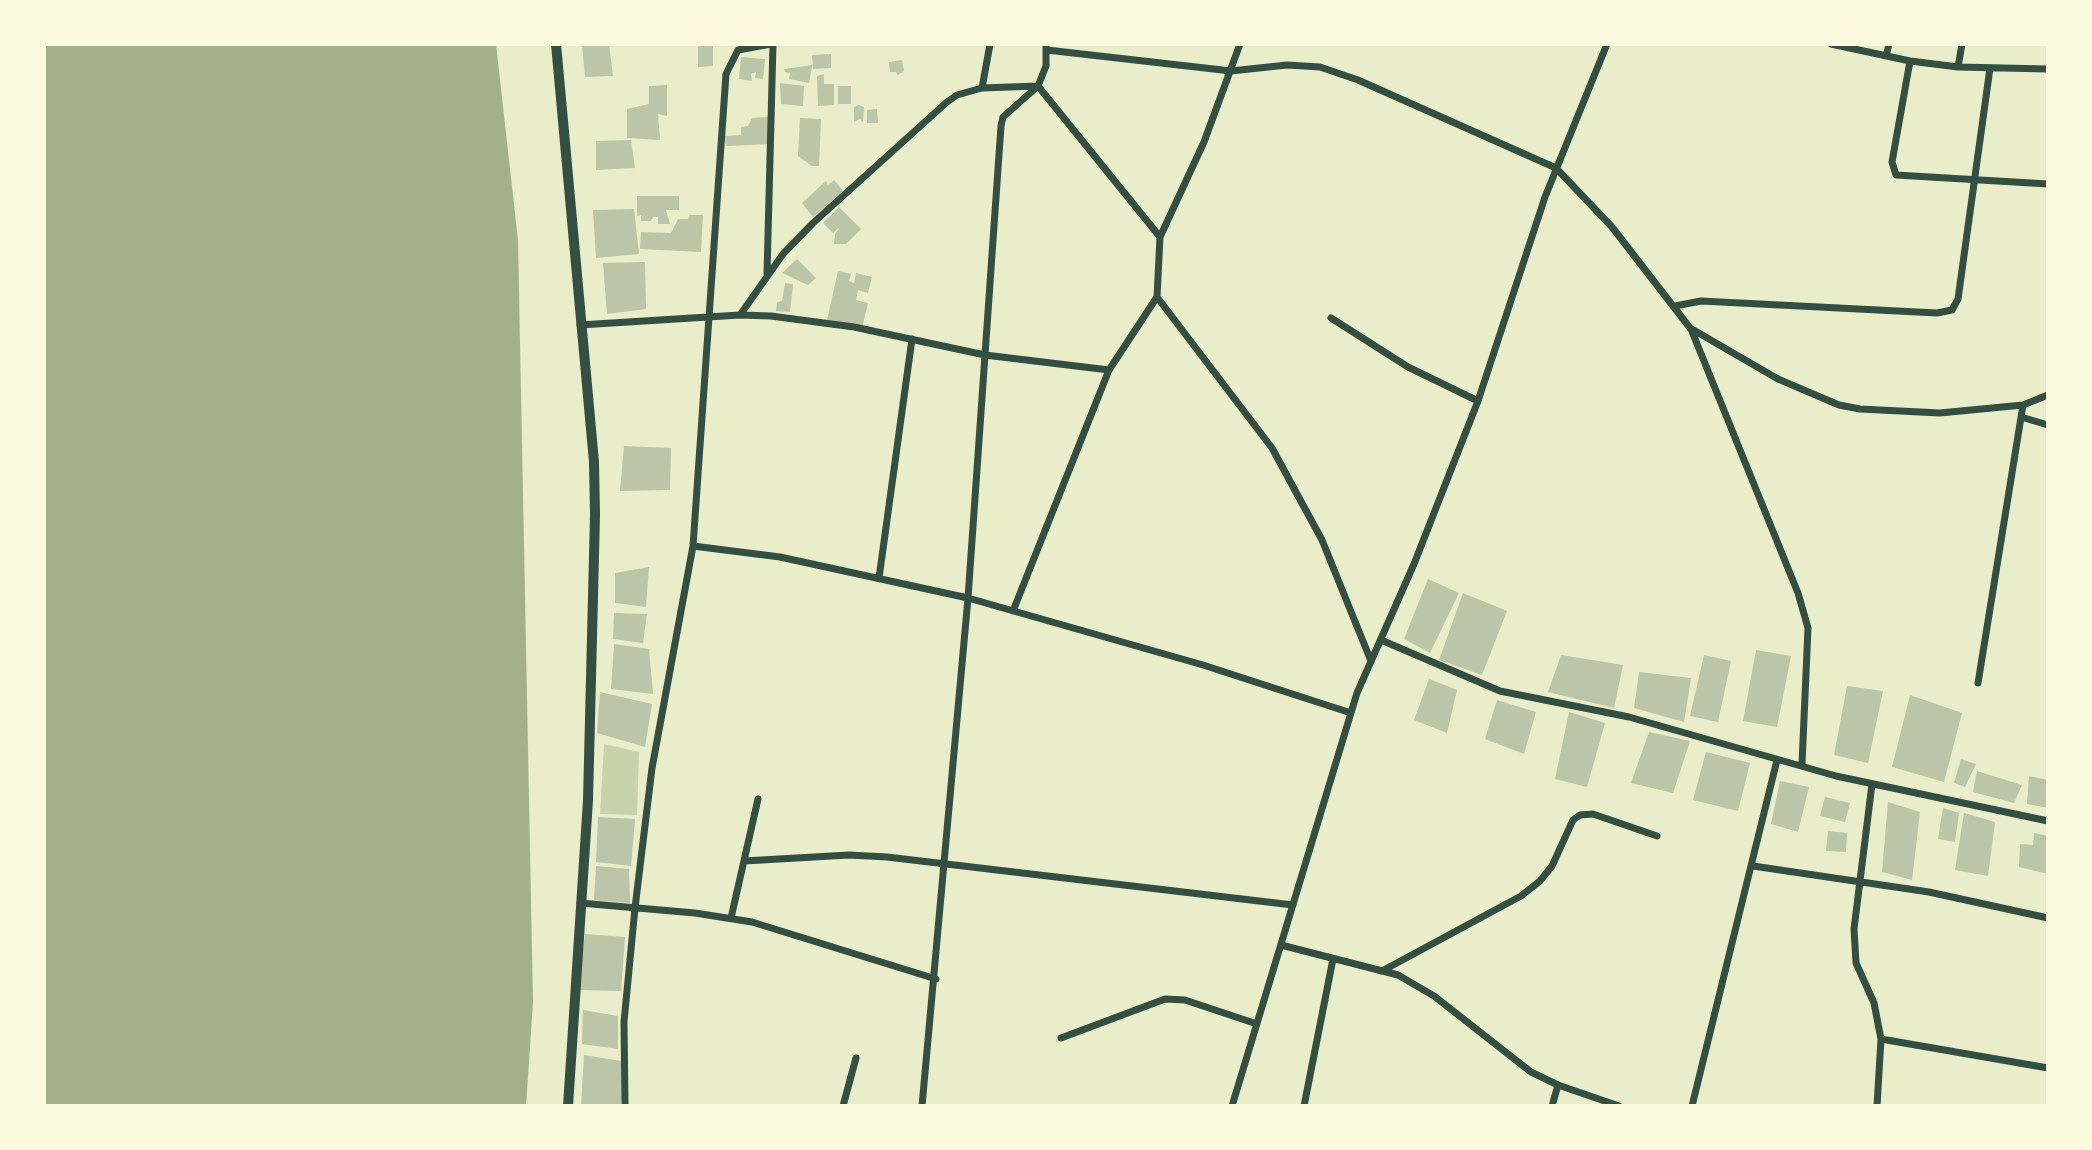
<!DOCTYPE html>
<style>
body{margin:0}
#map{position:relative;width:2092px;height:1150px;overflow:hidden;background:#e9edc9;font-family:"Zilla Slab",serif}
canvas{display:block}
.frame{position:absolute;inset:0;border:46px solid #fefae0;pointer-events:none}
</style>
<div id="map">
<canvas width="2092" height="1150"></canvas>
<div class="frame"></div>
</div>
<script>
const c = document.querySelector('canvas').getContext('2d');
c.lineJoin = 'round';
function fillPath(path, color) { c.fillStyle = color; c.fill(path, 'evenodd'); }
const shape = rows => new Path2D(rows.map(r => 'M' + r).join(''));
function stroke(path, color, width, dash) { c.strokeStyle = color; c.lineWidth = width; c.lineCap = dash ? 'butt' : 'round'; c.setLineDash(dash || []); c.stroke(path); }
fillPath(shape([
 [604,744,639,752,637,815,600,814]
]), '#cad2ad');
fillPath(shape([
 [44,44,496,44,518,240,533,1002,526,1106,44,1106]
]), '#a3b18a');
fillPath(shape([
 [582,44,609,44,613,76,585,77],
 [698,44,713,44,713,66,698,67],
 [831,54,831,68,813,69,812,55],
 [741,57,765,59,763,79,755,78,756,72,751,74,752,81,739,79],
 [902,60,904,71,898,75,896,72,890,72,889,62],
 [812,65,809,83,789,79,790,73,785,72,784,69],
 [824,74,824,84,834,84,834,105,818,106,817,76],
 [780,83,804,86,803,106,781,104],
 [667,85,667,116,658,114,660,140,627,138,627,109,649,104,649,86],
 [838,86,851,86,851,104,838,104],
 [859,105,864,107,863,122,860,119,854,122,854,107],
 [877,109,878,123,867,123,867,110],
 [769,117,770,144,726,146,725,136,741,135,741,127,748,126,752,118],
 [800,118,821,119,819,166,812,166,798,156],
 [631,140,635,168,596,170,596,141],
 [834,180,843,191,813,217,802,203,826,181,828,185],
 [637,196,679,196,679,210,666,210,670,224,658,224,658,217,653,217,651,221,641,221,641,215,637,216],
 [839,207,861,229,846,244,834,244,835,234,840,227,833,233,823,223],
 [634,209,639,254,596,258,593,210],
 [689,215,703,215,701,252,640,249,641,232,671,233,678,219,688,219],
 [797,259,816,278,808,285,782,273],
 [645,262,646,309,607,314,603,263],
 [838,271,851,274,849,281,854,283,856,273,872,277,868,293,858,290,856,300,868,303,862,328,827,320],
 [785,283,793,284,790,312,776,311,777,302,782,301],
 [624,446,671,448,670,490,620,491],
 [649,567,646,607,615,603,615,573],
 [1428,579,1459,593,1430,653,1404,639],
 [1463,593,1507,611,1482,675,1439,660],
 [614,613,647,614,643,643,613,639],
 [614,644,649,649,653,694,611,689],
 [1756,650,1791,656,1777,727,1743,721],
 [1561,655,1623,665,1614,708,1548,692],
 [1704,655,1731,661,1718,722,1690,716],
 [1639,672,1691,678,1684,722,1634,708],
 [1429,679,1457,690,1447,733,1414,720],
 [1847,686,1883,691,1868,763,1834,755],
 [600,692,652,704,645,747,597,733],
 [1910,695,1962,713,1944,782,1892,767],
 [1497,700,1536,712,1524,754,1485,739],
 [1569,712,1605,723,1587,787,1555,779],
 [1649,732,1690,741,1673,793,1631,783],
 [1706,752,1750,763,1738,811,1693,800],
 [1961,759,1976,764,1965,787,1954,783],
 [1977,771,2022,785,2014,803,1973,792],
 [2029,776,2048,780,2048,808,2027,804],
 [1780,781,1809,787,1798,832,1771,824],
 [1825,797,1850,803,1845,822,1820,816],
 [1888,802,1920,812,1912,880,1882,872],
 [1943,808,1959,813,1955,842,1938,839],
 [1964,813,1995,822,1988,876,1955,870],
 [598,817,635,819,631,866,596,862],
 [1828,831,1847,833,1846,852,1826,851],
 [2034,833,2048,836,2048,874,2019,867,2020,844,2033,845],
 [596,866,629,869,630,903,594,900],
 [585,934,625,937,621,991,578,990],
 [583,1010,618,1016,618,1049,582,1044],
 [584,1055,621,1061,621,1106,581,1106]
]), '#bcc5a7');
stroke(shape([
 [1831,44,1910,61,1958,67,2048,69],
 [1047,50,1231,71,1287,65,1320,67,1358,80,1556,168,1612,227,1690,328,1778,379,1839,405,1860,409,1940,413,2023,405,2048,395],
 [1886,56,1889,44],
 [1910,61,1892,162,1896,175,2048,184],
 [1958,67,1962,44],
 [982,88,990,44],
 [1160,237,1204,142,1240,44],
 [767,274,773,44],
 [1675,306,1701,301,1937,313,1952,310,1958,299,1990,68],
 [740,315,783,254,813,223,947,102,957,95,982,88,1038,86,1160,237,1157,297,1272,448,1322,540,1371,661],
 [1331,318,1408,367,1478,401],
 [580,325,740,315,771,316,854,327,985,355,1109,370,1157,297],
 [1691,329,1798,593,1808,628,1802,764],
 [2021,417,2048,425],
 [693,546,780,557,968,598,1001,126,1003,117,1038,86,1046,66,1046,44],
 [879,578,912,339],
 [1013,611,1109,370],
 [1381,640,1500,691,1629,717,1836,776,2048,821],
 [1978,683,2023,405],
 [1872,784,1854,929,1856,963,1874,1003,1881,1039,1877,1106],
 [744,861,849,855,887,857,1293,905],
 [1753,866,1929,892,2048,918],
 [580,903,695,913,752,922,936,979],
 [731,918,758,799],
 [1281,945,1398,975,1434,996,1531,1072,1558,1085,1619,1106],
 [1382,971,1521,896,1540,881,1552,866,1573,820,1580,815,1593,814,1657,836],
 [1061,1038,1165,999,1185,1000,1257,1024],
 [1881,1039,2048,1068],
 [625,1106,624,1022,635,908,652,768,693,546,726,74,738,50,771,44],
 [843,1106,856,1058],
 [922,1106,968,598,1203,665,1351,713],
 [1232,1106,1357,693,1414,564,1478,401,1545,197,1607,44],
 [1304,1106,1333,959],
 [1552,1106,1558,1085],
 [1692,1106,1777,760]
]), '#344e41', 7);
stroke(shape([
 [556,44,594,462,595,515,588,800,568,1106]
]), '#344e41', 10);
</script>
